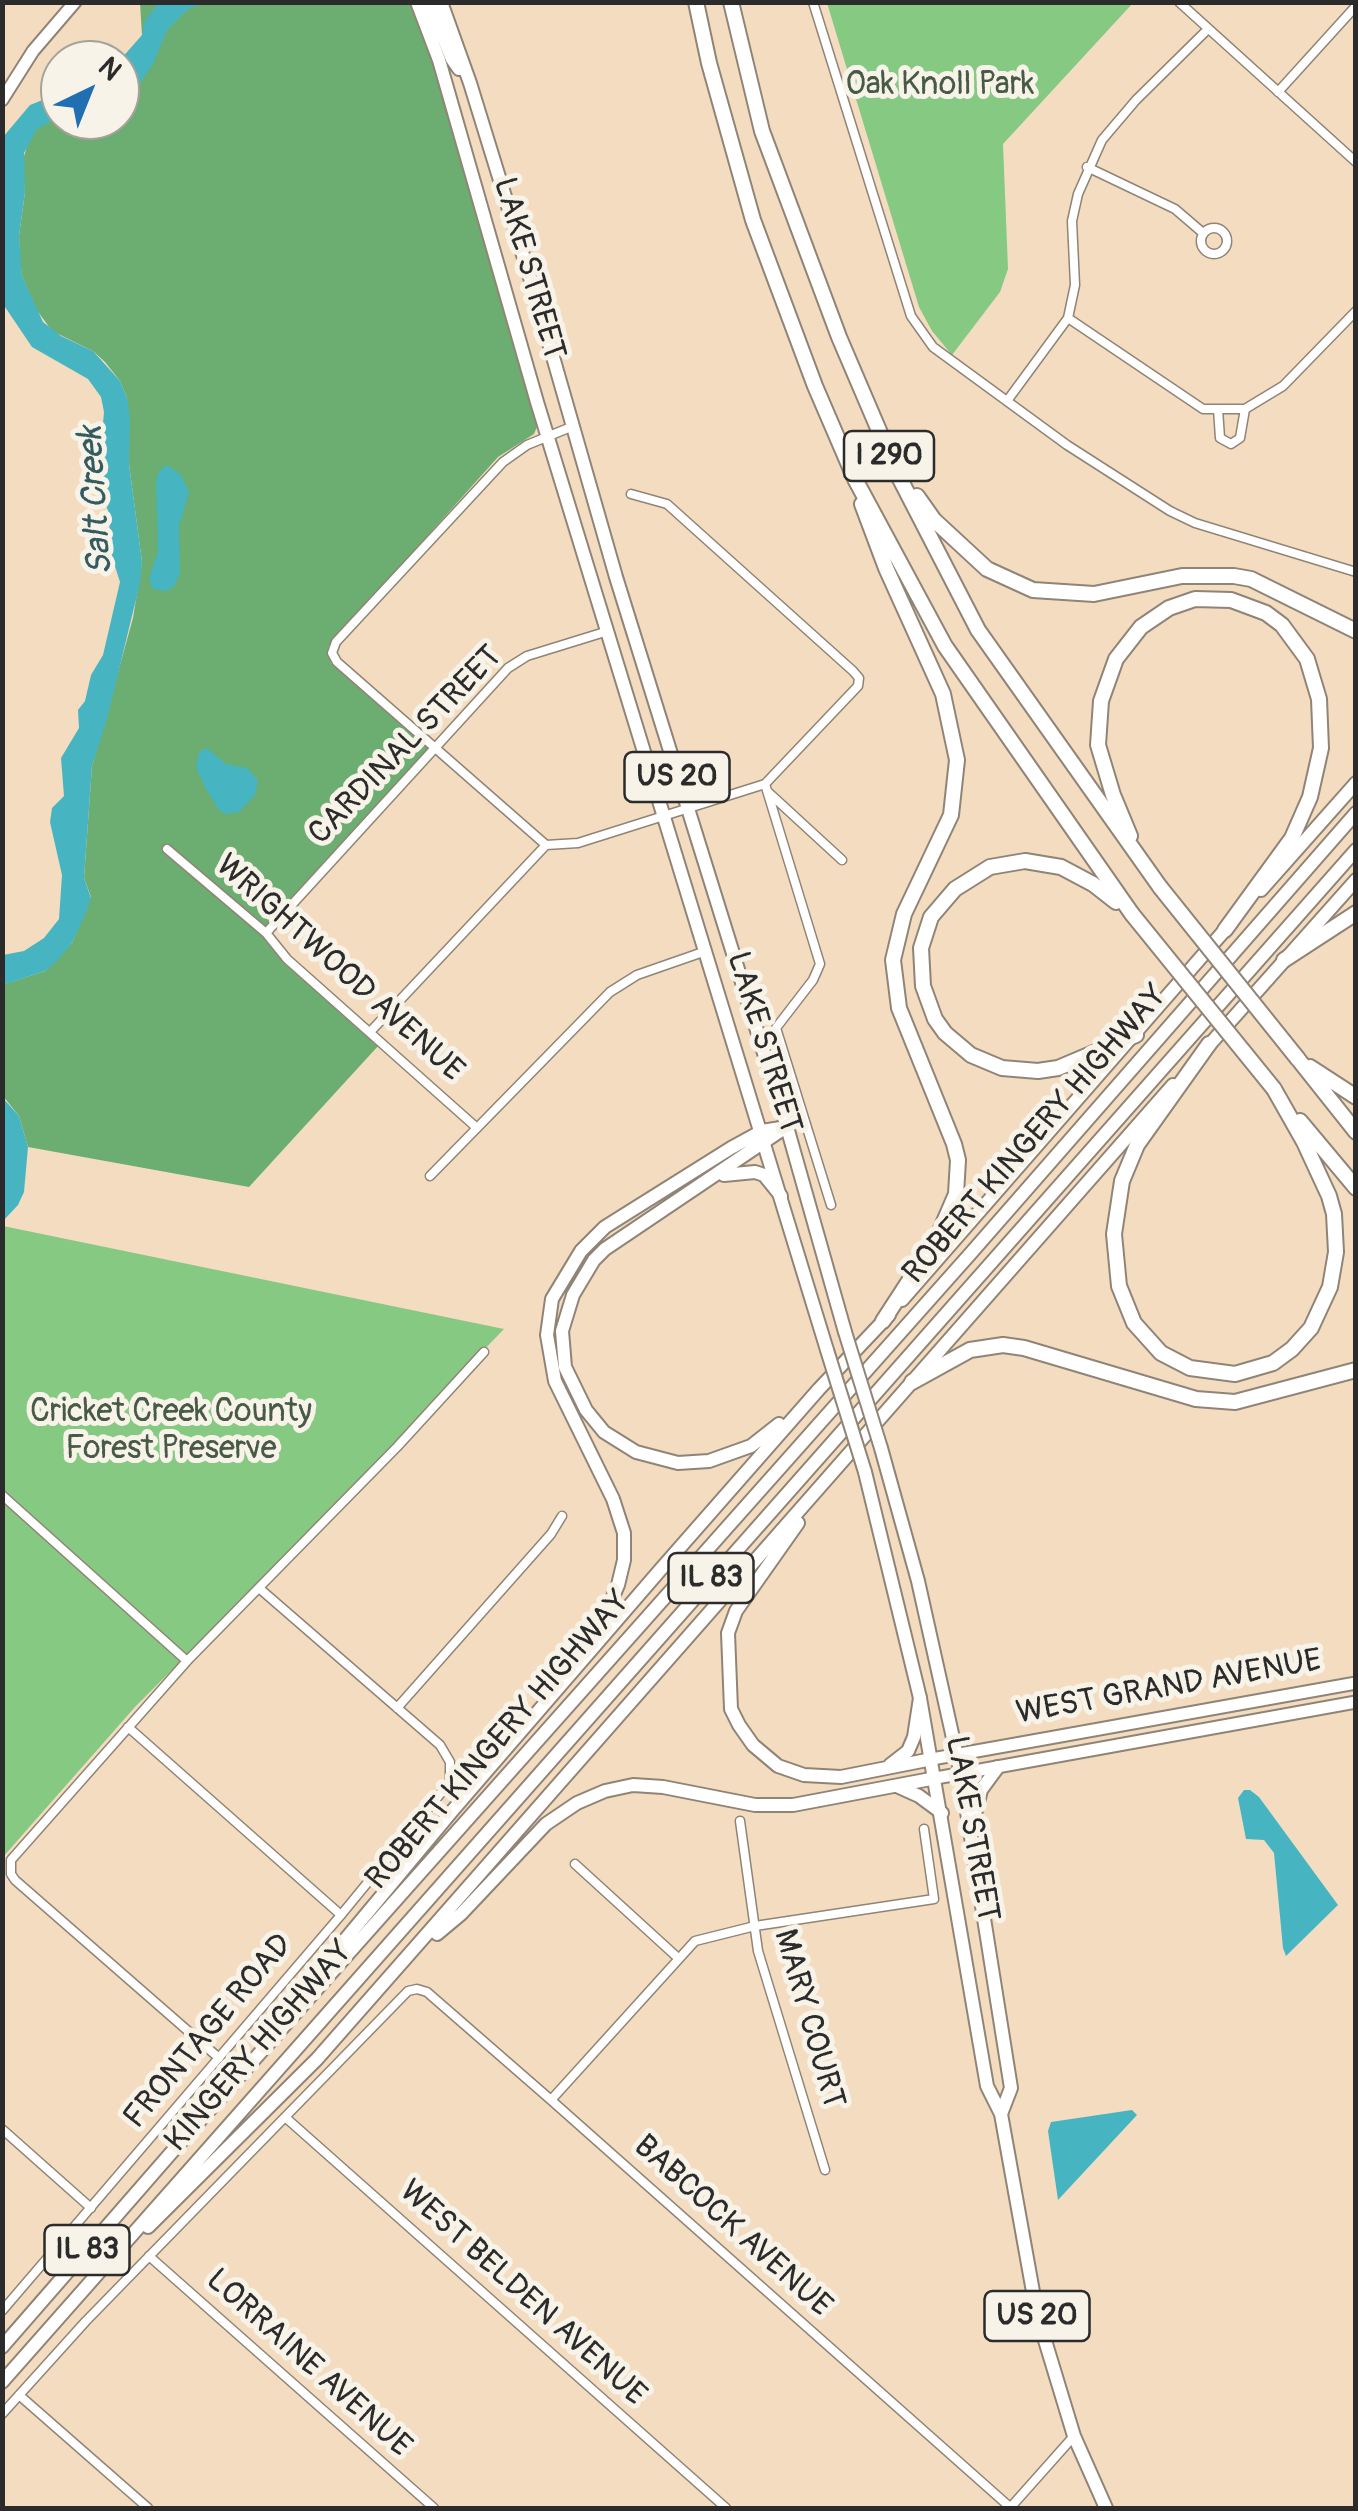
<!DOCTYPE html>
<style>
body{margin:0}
#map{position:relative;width:1358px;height:2511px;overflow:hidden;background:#f4dcc1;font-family:Pangolin,sans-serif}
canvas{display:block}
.frame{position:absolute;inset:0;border:5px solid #2b2b2b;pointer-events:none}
.north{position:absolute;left:40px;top:40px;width:100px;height:100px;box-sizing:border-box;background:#f7f3e8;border:2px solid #a5a39c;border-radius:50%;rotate:43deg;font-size:28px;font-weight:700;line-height:40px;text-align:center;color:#2b2b2b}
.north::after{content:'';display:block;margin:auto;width:35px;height:45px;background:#1f6fb2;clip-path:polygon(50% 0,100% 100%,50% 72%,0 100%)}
</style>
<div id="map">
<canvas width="1358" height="2511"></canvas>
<div class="frame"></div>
<div class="north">N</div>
</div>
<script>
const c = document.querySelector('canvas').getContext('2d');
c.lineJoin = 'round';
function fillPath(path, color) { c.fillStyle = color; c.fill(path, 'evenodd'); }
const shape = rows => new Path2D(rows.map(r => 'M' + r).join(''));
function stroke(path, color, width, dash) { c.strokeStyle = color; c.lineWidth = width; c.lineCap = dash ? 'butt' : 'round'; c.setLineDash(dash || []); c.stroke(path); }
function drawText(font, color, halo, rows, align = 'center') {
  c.font = font + ' Pangolin,sans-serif'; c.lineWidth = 10; c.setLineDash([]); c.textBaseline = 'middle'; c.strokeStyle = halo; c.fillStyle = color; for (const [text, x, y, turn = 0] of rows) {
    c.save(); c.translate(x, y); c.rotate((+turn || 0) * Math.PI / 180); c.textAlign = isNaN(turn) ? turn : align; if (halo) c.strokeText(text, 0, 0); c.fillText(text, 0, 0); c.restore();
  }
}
fillPath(shape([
 [827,3,1133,3,1003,144,1008,269,1000,292,952,355,932,331,919,307],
 [3,1226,504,1329,308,1533,135,1707,3,1857]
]), '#86c983');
fillPath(shape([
 [140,3,412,3,433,65,539,422,534,434,498,457,328,647,331,663,429,748,265,929,267,942,285,964,379,1045,249,1187,28,1147,19,1116,3,1096,2,985,45,971,72,943,91,897,84,878,92,766,133,618,142,562,129,464,127,398,120,381,105,362,93,351,52,331,36,309,22,276,20,262,19,236,25,192,22,163,29,139,37,128,60,116,60,120,120,120,120,94,125,93,142,35]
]), '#6cad71');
fillPath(shape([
 [159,3,204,3,187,10,167,30,154,62,143,79,135,89,120,94,120,60,142,35,145,20],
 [60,93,60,116,37,129,24,153,25,192,19,236,22,276,43,322,61,336,93,351,120,381,127,398,130,418,129,464,142,562,140,583,107,719,92,766,84,878,91,898,87,910,72,943,56,962,45,971,3,985,3,955,24,951,44,938,59,919,62,875,50,822,52,808,64,796,61,758,79,728,78,710,85,701,91,675,103,655,120,582,112,557,108,510,103,501,100,459,104,412,101,397,88,379,32,347,5,307,3,287,3,137,30,105],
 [167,465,181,475,189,492,179,526,180,573,174,587,166,591,153,589,149,579,158,551,156,480,160,470],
 [207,748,226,764,247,768,258,780,255,795,239,812,225,814,219,810,205,787,196,767,199,752],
 [2,1097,19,1116,28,1147,24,1192,18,1205,3,1221],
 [1244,1790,1250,1790,1259,1797,1338,1905,1286,1956,1283,1948,1274,1853,1264,1840,1246,1839,1238,1798],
 [1132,2110,1137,2115,1058,2200,1048,2131,1051,2122]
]), '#46b5c1');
const minor = shape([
 [813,2,911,316,933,347,1067,445,1170,511,1195,523,1356,572],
 [1179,2,1356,162],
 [1278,92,1356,6],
 [1087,167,1175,209,1203,233],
 '1201 241a13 13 0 1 1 26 0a13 13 0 1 1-26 0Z',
 [1068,318,1203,409,1245,409,1283,386,1356,311],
 [1007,401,1068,318,1075,285,1072,221,1078,194,1102,140,1136,100,1207,30],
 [1218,409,1220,438,1231,444,1240,438,1245,409],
 [765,784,820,964,813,980,776,1028,831,1205],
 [768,792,842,860],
 [546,845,337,662,332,653,336,642,503,462,527,445,571,427],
 [167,849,266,933,287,959,477,1128],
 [266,933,508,668,527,656,608,631],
 [370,1032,546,845,578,843,765,784,858,686,859,678,853,671,667,504,631,494],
 [430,1176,610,992,637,975,706,951],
 [2,1495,187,1661],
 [397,1708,551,1534,562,1516],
 [128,1727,341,1915],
 [740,1821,758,1951,825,2170],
 [575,1864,677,1957],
 [219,2058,15,1880,11,1874,11,1860,187,1661,397,1447,484,1352],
 [551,2100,695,1941,755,1926,934,1899,924,1829],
 [285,2117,726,2508],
 [2,2129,91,2208],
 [149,2256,434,2508],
 [2,2311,341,1915,450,1782,450,1762,440,1745,259,1588],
 [19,2395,148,2508],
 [2,2414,86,2321,408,1991,417,1989,427,1992,551,2100,1011,2508],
 [1010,2508,1074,2436]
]);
const secondary = shape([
 [2,100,33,51,75,2],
 [932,1759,1356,1683],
 [936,1778,1356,1702]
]);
const primary = shape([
 [417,2,439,60,537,402,827,1350],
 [429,2,452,59,459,69],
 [441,2,470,83,535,294,616,577,787,1127,845,1332],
 [881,1448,918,1581,961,1774,1011,2088,1001,2114],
 [865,1472,920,1698,987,2086,1001,2114,1037,2314,1074,2436,1106,2508],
 [972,1826,981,1790,998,1767]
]);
const trunk = shape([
 [1261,890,1356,783],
 [1203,1052,1356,880],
 [724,1175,755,1172,764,1175,781,1196],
 [902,1300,1231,923],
 [779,1424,751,1446,709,1461,678,1463,636,1452,604,1432,586,1410,565,1367,562,1331,573,1295,594,1260,605,1249,783,1129],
 [798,1523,736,1611,728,1633,731,1709,739,1725,753,1745,778,1766,804,1775,841,1777,932,1759],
 [588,1640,607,1611,618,1585,624,1560,624,1533,613,1499,555,1381,547,1335,552,1299,581,1251,605,1227,731,1148,762,1131,787,1127],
 [890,1765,908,1751,914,1737,920,1698],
 [899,1787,919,1796,942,1813],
 [437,1934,461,1914,546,1824,577,1803,605,1791,633,1785,663,1787,755,1805,793,1805,936,1778],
 [274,2025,453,1810,661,1569,819,1389,889,1315],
 [148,2227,317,2059,1173,1085],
 [2,2347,171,2153,971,1253,1356,813],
 [2,2382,1356,850]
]);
const motorway = shape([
 [696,2,709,63,753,220,815,386,855,479,945,646,1132,914],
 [731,2,762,131,839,337,898,475,978,630,1160,887],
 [917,496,934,520,987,569,1033,590,1094,594,1182,576,1234,576,1251,579,1356,631],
 [862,504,886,568,943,694,957,760,951,815,904,914,893,960,899,1008,954,1144,958,1160,956,1194,937,1238,883,1321],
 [1130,836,1113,795,1098,745,1101,701,1116,659,1141,627,1169,608,1195,599,1231,600,1266,613,1282,625,1307,659,1319,699,1321,748,1310,797,1292,838,1225,930],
 [1116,902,1093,884,1061,867,1025,861,990,867,955,889,931,917,921,948,923,986,935,1019,945,1033,971,1055,1002,1068,1038,1071,1058,1068,1136,1035],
 [1284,960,1356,913],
 [1209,1044,1137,1145,1122,1181,1114,1234,1119,1286,1134,1323,1161,1353,1190,1368,1235,1374,1273,1363,1292,1349,1311,1328,1330,1287,1336,1252,1334,1214,1329,1196,1304,1142,1274,1089],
 [1298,1059,1356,1132],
 [1310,1067,1356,1097],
 [1300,1121,1356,1188],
 [912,1382,970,1350,1003,1345,1024,1348,1196,1399,1235,1402,1356,1370]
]);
stroke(minor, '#908476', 11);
stroke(secondary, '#908476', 15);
stroke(primary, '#908476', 16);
stroke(trunk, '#908476', 16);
stroke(motorway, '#908476', 18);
stroke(minor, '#fff', 8);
stroke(secondary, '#fff', 11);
stroke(primary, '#fff', 12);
stroke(trunk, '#fff', 12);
stroke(motorway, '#fff', 14);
const primaryBridge = shape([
 [845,1332,881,1448],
 [827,1350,865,1472]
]);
const motorwayBridge = shape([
 [1160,887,1298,1059],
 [1132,914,1274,1089]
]);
stroke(primaryBridge, '#908476', 16, []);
stroke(motorwayBridge, '#908476', 18, []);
stroke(primaryBridge, '#fff', 12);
stroke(motorwayBridge, '#fff', 14);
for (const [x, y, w] of [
 [889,456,90],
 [677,777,105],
 [711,1578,85],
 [87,2250,85],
 [1037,2316,105]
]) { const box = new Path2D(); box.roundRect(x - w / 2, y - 25, w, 50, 8); c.fillStyle = '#f7f3e8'; c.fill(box); stroke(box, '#2b2b2b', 2.5); }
drawText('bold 30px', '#2b2b2b', null, [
 ["I 290",889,456],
 ["US 20",677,777],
 ["IL 83",711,1578],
 ["IL 83",87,2250],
 ["US 20",1037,2316]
]);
drawText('32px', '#465a45', '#f7f3e8', [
 ["Oak Knoll Park",940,86],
 ["Cricket Creek County",171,1413],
 ["Forest Preserve",171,1450]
]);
drawText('32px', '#2b2b2b', '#f7f3e8', [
 ["LAKE STREET",528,269,74],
 ["CARDINAL STREET",406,746,-46],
 ["WRIGHTWOOD AVENUE",339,969,42],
 ["LAKE STREET",763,1043,73],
 ["ROBERT KINGERY HIGHWAY",1036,1135,-49],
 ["WEST GRAND AVENUE",1169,1688,-10],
 ["ROBERT KINGERY HIGHWAY",499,1741,-49],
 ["LAKE STREET",971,1829,80],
 ["MARY COURT",808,2019,74],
 ["FRONTAGE ROAD",209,2032,-50],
 ["KINGERY HIGHWAY",260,2047,-49],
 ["BABCOCK AVENUE",732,2227,42],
 ["WEST BELDEN AVENUE",522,2294,42],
 ["LORRAINE AVENUE",308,2364,42]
]);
drawText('italic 35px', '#345b60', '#f7f3e8', [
 ["Salt Creek",97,501,-94]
]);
</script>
